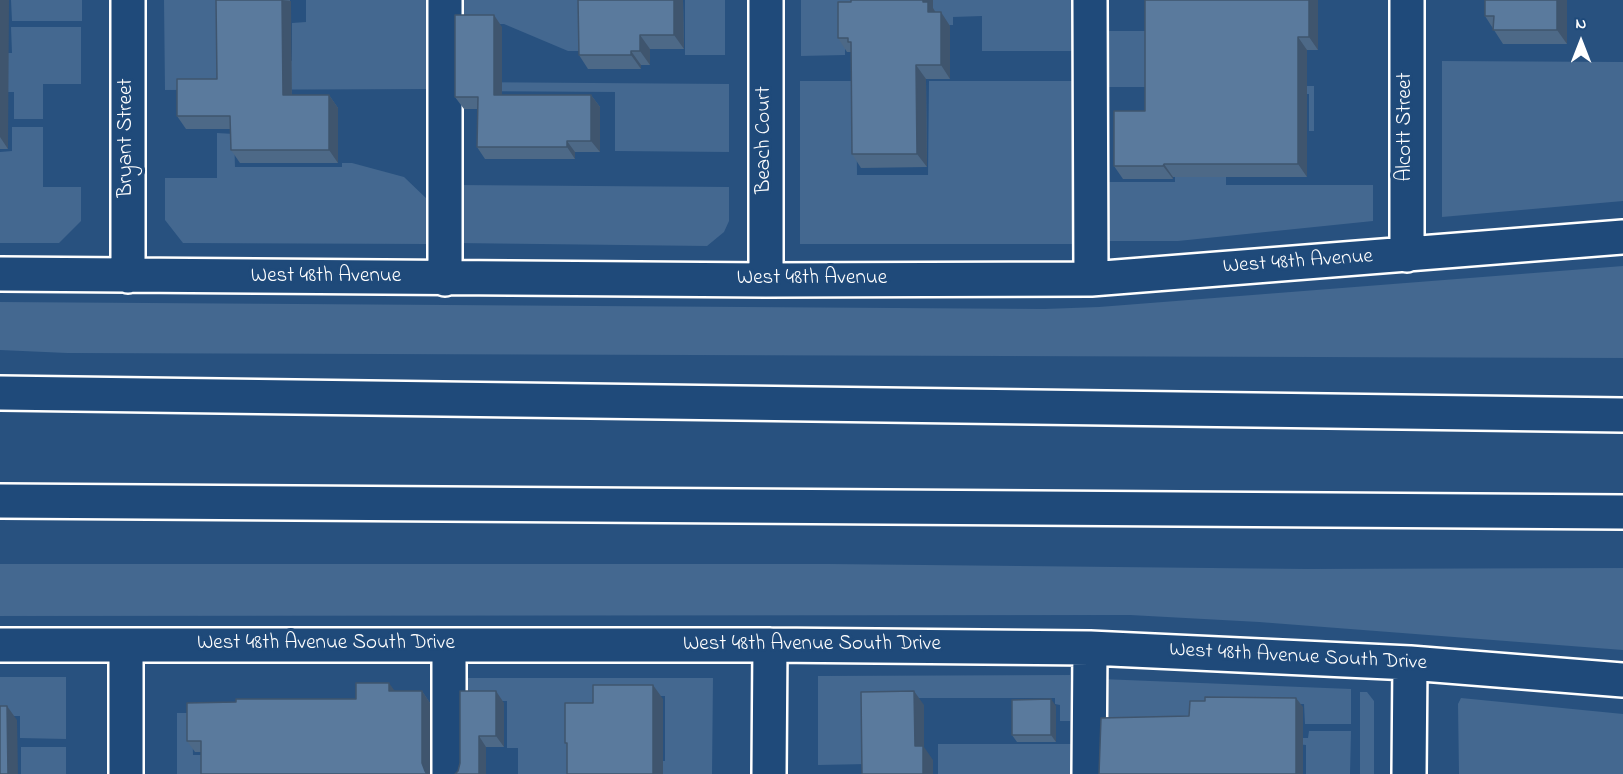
<!DOCTYPE html>
<style>
body{margin:0}
#map{position:relative;width:1623px;height:774px;overflow:hidden;background:#28517f;font-family:"Indie Flower",sans-serif}
canvas{display:block}
.north{position:absolute;left:1551px;top:12px;width:60px;height:60px;-webkit-text-stroke:4px #1f4a7a;paint-order:stroke;rotate:0deg;font-size:16px;font-weight:700;line-height:24px;text-align:center;color:#fff}
.north::after{content:'';display:block;margin:auto;width:21px;height:27px;background:#fff;clip-path:polygon(50% 0,100% 100%,50% 72%,0 100%)}
</style>
<div id="map">
<canvas width="1623" height="774"></canvas>
<div class="north">N</div>
</div>
<script>
const c = document.querySelector('canvas').getContext('2d');
c.lineJoin = 'round';
function fillPath(path, color) { c.fillStyle = color; c.fill(path, 'evenodd'); }
const shape = rows => new Path2D(rows.map(r => 'M' + r).join(''));
function stroke(path, color, width, dash) { c.strokeStyle = color; c.lineWidth = width; c.lineCap = dash ? 'butt' : 'round'; c.setLineDash(dash || []); c.stroke(path); }
function drawText(font, color, halo, rows, align = 'center') {
  c.font = font + ' "Indie Flower",sans-serif'; c.lineWidth = 6; c.setLineDash([]); c.textBaseline = 'middle'; c.strokeStyle = halo; c.fillStyle = color; for (const [text, x, y, turn = 0] of rows) {
    c.save(); c.translate(x, y); c.rotate((+turn || 0) * Math.PI / 180); c.textAlign = isNaN(turn) ? turn : align; if (halo) c.strokeText(text, 0, 0); c.fillText(text, 0, 0); c.restore();
  }
}
fillPath(shape([
 [11,0,82,0,82,21,12,21],
 [164,0,224,0,225,61,292,61,292,23,306,22,306,0,433,0,433,89,165,90],
 [455,0,601,0,585,51,568,51,504,24,455,24],
 [685,0,725,0,725,55,685,55],
 [801,0,867,0,845,14,845,55,801,56],
 [930,0,1076,0,1076,51,982,51,982,16,953,17,953,25,940,25,930,15],
 [11,27,81,27,81,84,43,84,43,119,14,119,14,92,0,92,0,53,12,53],
 [1103,31,1152,31,1152,87,1103,87],
 [1442,61,1623,62,1623,201,1442,217],
 [800,81,856,81,857,175,928,175,929,81,1075,81,1075,244,800,244],
 [459,82,729,84,729,152,615,151,615,92,459,91],
 [1257,86,1314,86,1314,131,1309,131,1309,94,1257,94],
 [12,127,43,127,43,187,81,187,81,221,59,243,0,243,0,152,12,151],
 [217,133,234,134,235,167,342,167,342,163,352,163,404,177,427,199,427,244,183,243,165,220,165,178,217,178],
 [1175,145,1226,145,1226,185,1373,185,1373,221,1178,241,1107,241,1107,182,1175,182],
 [456,185,729,187,729,221,724,232,707,246,455,243],
 [1623,266,1623,358,67,353,0,350,0,302,1044,309,1099,307],
 [0,564,830,564,1306,569,1623,568,1623,650,1259,622,1130,615,0,616],
 [1070,675,1070,721,1060,721,1060,705,1055,704,1055,698,869,698,868,764,818,765,818,676],
 [0,677,66,677,66,739,20,738,20,716,0,716],
 [457,678,713,678,712,774,658,774,658,761,665,761,665,696,601,696,612,774,518,774,518,748,507,748,507,701,457,701],
 [1101,679,1351,689,1351,724,1305,724,1304,704,1194,704,1194,733,1101,725],
 [1360,692,1367,692,1374,701,1374,774,1360,774],
 [1461,698,1623,714,1623,774,1459,774,1458,704],
 [177,713,192,713,193,755,233,755,296,774,177,774],
 [1309,731,1351,731,1350,774,1306,774,1306,745,1296,744,1296,738,1308,738],
 [938,744,1072,744,1072,774,938,774],
 [21,747,66,747,66,774,21,774]
]), '#446890');
const minor = shape([
 [445,0,445,279],
 [1090,0,1091,279],
 [1407,255,1407,0],
 [0,274,766,280,1091,279,1623,237],
 [128,276,128,0],
 [766,280,766,0],
 [0,645,770,645,1090,648,1410,663,1623,680],
 [126,645,126,774],
 [449,774,449,645],
 [769,774,770,645],
 [1089,774,1090,648],
 [1409,774,1410,663]
]);
const highway = shape([
 [0,393,1623,415],
 [0,501,1623,512]
]);
stroke(minor, '#fff', 38);
stroke(highway, '#fff', 38);
stroke(minor, '#1f4a7a', 33);
stroke(highway, '#1f4a7a', 33);
fillPath(shape([
 [0,0,8,149,0,149],
 [216,0,290,0,292,95,329,95,338,108,338,163,240,163,231,150,231,129,186,129,177,116,217,79],
 [683,0,684,49,650,49,650,65,641,65,641,69,588,69,579,55],
 [933,0,933,8,935,12,950,26,950,79,926,79,927,167,861,168,852,154,851,52,847,52,838,38,851,2],
 [1318,0,1318,50,1307,50,1307,177,1173,177,1173,179,1123,179,1114,166,1145,111],
 [1485,0,1567,0,1567,44,1503,44,1485,16],
 [502,27,502,95,591,95,600,107,600,152,575,152,575,159,485,159,477,147,477,109,464,109,455,97],
 [395,691,422,691,430,703,430,774,201,774,201,752,195,752,187,741,236,702,356,699],
 [460,691,504,703,504,747,486,747,486,774,458,771,460,763],
 [1056,706,1056,742,1017,742,1012,735]
]), '#4d6987');
fillPath(shape([
 [0,0,9,0,8,149,0,137],
 [282,0,291,1,292,108,283,95],
 [674,0,683,0,684,49,674,35],
 [923,0,933,0,933,8,938,16,928,12,923,2],
 [1309,0,1318,0,1318,50,1309,37],
 [1557,0,1567,0,1567,44,1557,30],
 [941,12,950,26,950,79,941,65],
 [494,15,502,27,502,107,494,95],
 [640,35,650,49,650,65,640,51],
 [1298,37,1307,50,1307,177,1298,164],
 [631,51,641,65,641,69,631,55],
 [916,65,926,79,927,167,917,154],
 [329,95,338,108,338,163,329,150],
 [591,95,600,107,600,152,591,141],
 [567,141,575,152,575,159,567,147],
 [1164,164,1173,177,1173,179,1163,166],
 [389,683,397,694,389,691],
 [653,685,663,699,663,774,653,774],
 [422,691,430,703,430,774,426,774,425,771,422,763],
 [496,691,504,703,504,747,496,736],
 [914,691,924,705,924,747,933,760,933,774,923,774,915,746],
 [1296,698,1303,707,1303,774,1296,774],
 [1051,699,1056,706,1056,742,1051,735],
 [7,706,17,720,18,774,8,774],
 [479,736,486,747,486,774,479,774]
]), '#3f556e');
const building = shape([
 [216,0,282,0,283,95,329,95,329,150,231,150,230,116,177,116,177,79,217,79,216,0],
 [578,0,674,0,674,35,640,35,640,51,631,51,631,55,579,55,578,0],
 [851,0,923,0,923,2,928,2,928,12,941,12,941,65,916,65,917,154,852,154,851,42,848,42,848,38,838,38,838,2,851,2,851,0],
 [1145,0,1309,0,1309,37,1298,37,1298,164,1164,164,1163,166,1114,166,1114,111,1145,111,1145,0],
 [1485,0,1557,0,1557,30,1493,30,1494,16,1485,16,1485,0],
 [455,15,494,15,494,95,591,95,591,141,567,141,567,147,477,147,478,97,455,97,455,15],
 [356,683,389,683,389,691,422,691,422,763,425,771,427,774,201,774,201,741,187,741,187,703,236,702,236,699,356,699,356,683],
 [593,685,653,685,653,774,567,774,567,743,565,743,565,703,593,703,593,685],
 [460,691,496,691,496,736,479,736,479,774,455,774,458,771,460,763,460,691],
 [914,691,915,746,923,746,923,774,862,774,861,692,914,691],
 [1205,697,1296,698,1296,774,1099,774,1101,718,1189,716,1190,701,1205,701,1205,697],
 [1051,699,1051,735,1012,735,1012,700,1051,699],
 [0,706,7,706,8,774,0,774,0,706]
]);
fillPath(building, '#5a7a9d');
stroke(building, '#3f556e', 1.5);
drawText('21px', '#fff', '#1f4a7a', [
 ["Alcott Street",1407,127,-90],
 ["Bryant Street",128,138,-90],
 ["Beach Court",766,140,-90],
 ["West 48th Avenue",1298,263,-4],
 ["West 48th Avenue",326,278],
 ["West 48th Avenue",812,280],
 ["West 48th Avenue South Drive",326,645],
 ["West 48th Avenue South Drive",812,646],
 ["West 48th Avenue South Drive",1298,658,3]
]);
</script>
